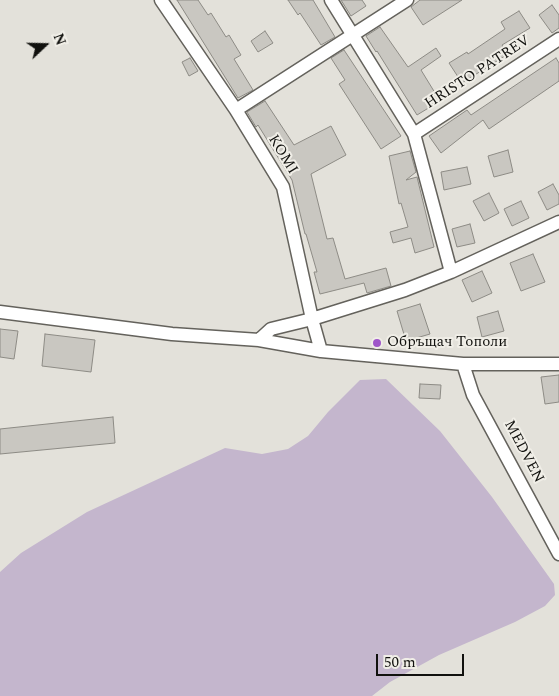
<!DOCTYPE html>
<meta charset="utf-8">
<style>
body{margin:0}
#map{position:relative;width:559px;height:696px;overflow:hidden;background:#e3e1da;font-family:Spectral,serif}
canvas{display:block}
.north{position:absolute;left:20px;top:20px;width:50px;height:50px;-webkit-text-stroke:4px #f0eee7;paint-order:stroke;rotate:69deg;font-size:14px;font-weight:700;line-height:20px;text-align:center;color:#11110e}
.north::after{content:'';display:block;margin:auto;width:18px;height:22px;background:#11110e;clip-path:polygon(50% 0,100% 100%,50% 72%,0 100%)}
.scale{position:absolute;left:376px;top:654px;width:88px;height:22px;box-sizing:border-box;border:2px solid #11110e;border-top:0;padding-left:6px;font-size:15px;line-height:18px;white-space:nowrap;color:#11110e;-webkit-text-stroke:4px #f0eee7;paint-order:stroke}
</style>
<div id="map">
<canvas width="559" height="696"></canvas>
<div class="north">N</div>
<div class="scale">50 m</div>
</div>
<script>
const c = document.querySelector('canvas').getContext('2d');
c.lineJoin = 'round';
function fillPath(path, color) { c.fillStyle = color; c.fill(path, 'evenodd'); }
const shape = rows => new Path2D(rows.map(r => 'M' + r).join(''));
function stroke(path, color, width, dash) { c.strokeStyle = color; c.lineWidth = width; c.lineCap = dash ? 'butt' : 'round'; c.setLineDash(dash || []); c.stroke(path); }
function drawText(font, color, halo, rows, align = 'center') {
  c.font = font + ' Spectral,serif'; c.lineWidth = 4; c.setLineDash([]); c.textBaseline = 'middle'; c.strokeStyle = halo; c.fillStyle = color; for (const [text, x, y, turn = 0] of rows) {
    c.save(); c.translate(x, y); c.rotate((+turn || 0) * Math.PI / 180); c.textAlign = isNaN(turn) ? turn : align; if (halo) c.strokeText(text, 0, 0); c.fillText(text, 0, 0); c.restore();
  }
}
fillPath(shape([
 [386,379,440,431,492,497,554,584,555,595,545,606,515,622,439,655,390,682,372,696,0,696,0,572,21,553,87,512,225,448,262,454,288,449,308,436,328,412,360,380]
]), '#c4b6cd');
const building = shape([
 [177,0,198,0,208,15,211,13,226,37,229,35,241,55,234,59,253,90,238,98,177,0],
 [288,0,313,0,335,37,321,45,300,13,298,15,288,0],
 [341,0,362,0,366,6,351,16,341,0],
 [420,0,462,0,423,25,411,7,420,0],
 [552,5,559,15,559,28,552,33,539,15,552,5],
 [519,11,530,28,502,45,508,54,462,83,449,63,467,52,468,54,505,29,501,22,519,11],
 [380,27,408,67,436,48,441,56,421,70,440,101,417,115,377,51,376,52,366,36,380,27],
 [265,31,273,43,258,52,251,41,265,31],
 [344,50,401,136,381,149,339,84,345,80,331,58,344,50],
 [190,58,198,71,189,76,182,62,190,58],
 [556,58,559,63,559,81,489,129,483,120,441,153,429,136,467,110,471,115,556,58],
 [265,101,294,145,331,126,346,155,311,174,327,239,333,238,345,279,386,268,391,286,367,293,364,283,320,294,314,272,317,272,306,234,305,234,292,180,258,125,256,127,247,112,265,101],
 [508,150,513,172,494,177,488,156,508,150],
 [410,151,416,172,406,180,417,177,434,247,415,253,411,238,393,243,390,232,408,227,401,203,399,204,389,156,410,151],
 [467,167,471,184,444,190,441,172,467,167],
 [553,184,559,195,559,204,547,210,538,192,553,184],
 [489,193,499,213,484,221,473,201,489,193],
 [521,201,529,218,512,226,504,209,521,201],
 [470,224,475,243,457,247,452,229,470,224],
 [533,254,545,282,521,291,510,263,533,254],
 [482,271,492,293,472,302,462,280,482,271],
 [420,304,430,334,406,341,397,311,420,304],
 [498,311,504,331,482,337,477,317,498,311],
 [0,329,18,331,14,359,0,357,0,329],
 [45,334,95,340,91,372,42,366,45,334],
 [559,375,559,402,545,404,541,377,559,375],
 [420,384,441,385,440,399,419,398,420,384],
 [113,417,115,443,0,454,0,429,113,417]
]);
fillPath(building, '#c9c7c1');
stroke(building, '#8d8b85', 1);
const minor = shape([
 [161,0,236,110,283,187,312,319,321,351],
 [331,0,414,134,451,272],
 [236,110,407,0],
 [414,134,559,39],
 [0,312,172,334,259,340,321,351,463,364,559,364],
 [259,340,271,329,312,319,405,290,451,272,559,222],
 [463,364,473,395,559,554]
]);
stroke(minor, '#64625c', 15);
stroke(minor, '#fff', 12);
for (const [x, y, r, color] of [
 [377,343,5,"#9f56c9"]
]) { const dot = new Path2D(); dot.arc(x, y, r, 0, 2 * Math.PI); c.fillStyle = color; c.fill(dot); stroke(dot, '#f0eee7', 2); }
drawText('15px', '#11110e', '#f0eee7', [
 ["HRISTO PATREV",478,73,-33],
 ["KOMI",282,155,59],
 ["MEDVEN",523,452,62]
]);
drawText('15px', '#11110e', '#f0eee7', [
 ["Обръщач Тополи",387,343]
], 'left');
</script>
